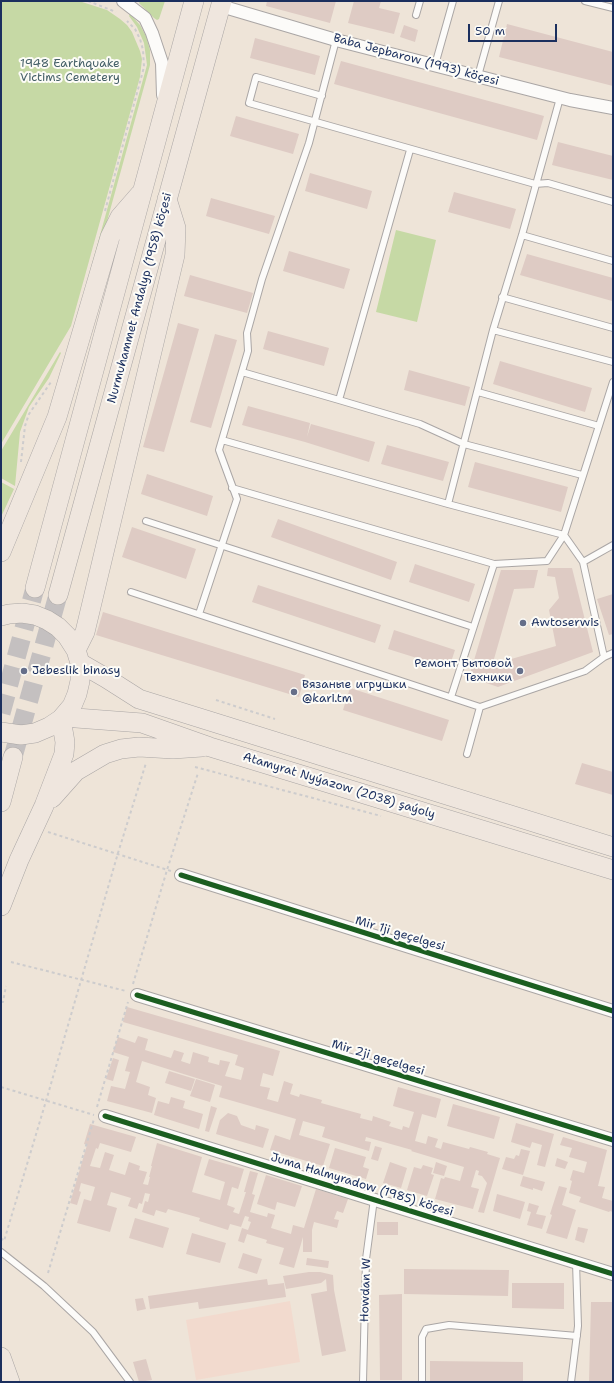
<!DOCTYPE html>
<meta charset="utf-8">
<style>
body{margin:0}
#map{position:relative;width:614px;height:1383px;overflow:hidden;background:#eee4d8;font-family:"Shantell Sans",sans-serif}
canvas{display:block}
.frame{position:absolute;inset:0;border:2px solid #1b2f5e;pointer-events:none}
.scale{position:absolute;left:468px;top:24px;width:89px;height:18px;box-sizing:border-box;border:2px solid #1b2f5e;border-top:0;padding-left:5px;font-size:12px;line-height:14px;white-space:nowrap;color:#1b2f5e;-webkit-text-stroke:3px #fdfcf7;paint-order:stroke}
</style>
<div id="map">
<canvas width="614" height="1383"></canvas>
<div class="frame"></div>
<div class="scale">50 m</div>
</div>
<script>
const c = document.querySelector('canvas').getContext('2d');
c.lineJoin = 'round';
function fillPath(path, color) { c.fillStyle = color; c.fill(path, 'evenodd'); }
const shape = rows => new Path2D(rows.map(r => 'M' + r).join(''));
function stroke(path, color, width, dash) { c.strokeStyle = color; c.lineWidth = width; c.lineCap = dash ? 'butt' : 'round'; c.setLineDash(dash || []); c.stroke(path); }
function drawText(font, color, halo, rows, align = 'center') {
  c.font = font + ' "Shantell Sans",sans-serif'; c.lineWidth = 4; c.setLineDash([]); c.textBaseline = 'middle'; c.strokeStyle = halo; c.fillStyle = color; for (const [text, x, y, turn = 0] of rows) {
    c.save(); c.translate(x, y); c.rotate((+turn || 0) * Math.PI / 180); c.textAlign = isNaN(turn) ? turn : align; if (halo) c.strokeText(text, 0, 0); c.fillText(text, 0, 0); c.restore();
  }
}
fillPath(shape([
 [290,1301,300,1362,196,1380,186,1320]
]), '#f2dace');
fillPath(shape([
 [1,1,79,1,107,10,120,19,127,25,132,32,140,51,142,59,140,77,71,326,1,444],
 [140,1,165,1,159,19,157,20,154,18,139,3],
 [130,14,140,25,146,36,150,50,150,65,84,305,81,304,147,65,144,43,137,27,129,16],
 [396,230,436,240,417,322,376,312],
 [60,352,61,353,49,378,29,407,20,432,15,486,1,478,1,451],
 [1,482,14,489,1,517]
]), '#c6d9a5');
fillPath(shape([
 [267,1,336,1,330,23,266,6],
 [354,1,381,1,379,8,400,13,394,34,348,23],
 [507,24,613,52,613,86,499,57],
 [404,25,418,30,415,42,400,37],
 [255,38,320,56,315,75,250,58],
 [341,61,544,116,537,140,334,84],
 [236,116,299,134,293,154,230,136],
 [558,142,613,156,613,180,552,165],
 [310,173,372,191,367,209,305,191],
 [454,192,516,209,510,229,448,212],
 [211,198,275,216,269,234,206,216],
 [289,251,350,269,344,289,283,271],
 [527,254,613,278,613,296,612,301,520,275],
 [190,275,253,293,247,313,184,296],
 [178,323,199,329,164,452,143,447],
 [268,331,329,348,324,366,263,349],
 [215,334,237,340,211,428,190,422],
 [500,361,592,388,585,412,493,384],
 [409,370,470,387,465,406,404,390],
 [248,406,310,423,307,437,311,424,375,442,369,462,305,442,242,425],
 [387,445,449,462,443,481,381,464],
 [475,462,568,487,561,512,468,487],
 [147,474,213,496,207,516,141,494],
 [278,519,397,562,391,580,271,537],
 [132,527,196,549,186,579,122,557],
 [415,564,475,584,469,602,409,582],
 [548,568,572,568,593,652,498,687,469,677,501,570,538,570,534,588,514,589,494,659,501,662,556,646,549,610,559,598,555,577,547,576],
 [258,585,381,625,375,643,252,602],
 [613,594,613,634,609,635,597,599],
 [103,612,305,675,299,697,96,635],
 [394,630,455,650,449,668,388,649],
 [350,688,449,720,442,741,343,710],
 [582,763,613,772,613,795,575,784],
 [127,1007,280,1051,273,1076,263,1073,260,1086,270,1088,267,1099,278,1102,284,1081,293,1084,290,1094,299,1097,300,1094,322,1100,321,1103,361,1114,360,1118,372,1121,373,1116,391,1122,389,1126,402,1130,403,1126,409,1128,414,1112,393,1106,398,1087,441,1099,436,1118,422,1114,415,1141,426,1144,428,1136,438,1139,435,1147,441,1149,443,1142,469,1149,470,1147,488,1152,487,1154,500,1158,484,1213,478,1212,487,1183,482,1176,478,1175,479,1171,476,1170,471,1187,479,1189,473,1209,435,1199,441,1178,444,1179,445,1177,460,1181,464,1167,411,1151,412,1150,366,1137,365,1141,371,1142,369,1151,322,1137,325,1127,303,1121,299,1135,330,1144,323,1166,270,1150,275,1135,290,1140,296,1119,219,1097,222,1086,142,1061,136,1082,150,1087,148,1095,156,1098,152,1113,107,1101,111,1086,125,1089,130,1072,125,1071,129,1057,113,1052,118,1037,135,1043,138,1036,148,1039,145,1050,171,1058,174,1050,184,1053,181,1061,190,1064,193,1052,209,1057,208,1062,219,1065,220,1060,230,1062,225,1076,241,1080,244,1068,235,1065,238,1055,123,1022],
 [113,1058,119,1060,113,1081,106,1079],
 [169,1071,195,1079,191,1091,165,1083],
 [196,1079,215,1085,210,1102,190,1096],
 [171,1097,185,1101,183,1108,203,1114,199,1129,154,1115,158,1101,169,1104],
 [453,1104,500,1117,494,1139,447,1126],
 [211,1106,217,1108,209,1132,205,1131],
 [228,1113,237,1116,241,1125,255,1130,256,1125,269,1129,263,1148,216,1134,220,1120],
 [516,1123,554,1134,545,1167,537,1165,542,1145,532,1142,530,1148,511,1142],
 [90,1124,136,1137,131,1152,100,1143,98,1149,96,1148,90,1166,100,1168,105,1152,114,1155,109,1170,125,1175,129,1162,140,1166,139,1170,147,1172,143,1184,148,1185,150,1177,149,1177,152,1166,151,1166,157,1143,202,1157,192,1192,220,1200,225,1182,204,1175,209,1159,244,1169,238,1189,232,1187,227,1205,235,1208,233,1212,239,1214,246,1192,244,1192,250,1171,258,1173,252,1194,255,1195,250,1212,267,1217,268,1213,275,1215,271,1228,291,1234,293,1225,304,1228,316,1189,348,1199,343,1213,337,1211,334,1219,339,1220,337,1228,314,1222,312,1230,312,1252,303,1252,303,1237,294,1268,279,1264,284,1248,266,1243,267,1240,247,1234,244,1243,238,1241,242,1228,248,1230,251,1222,248,1221,249,1217,245,1216,241,1227,230,1224,228,1230,199,1221,200,1218,168,1209,166,1213,156,1210,154,1216,142,1212,145,1201,148,1202,150,1194,145,1193,142,1204,139,1203,137,1209,128,1206,131,1198,111,1192,107,1205,117,1208,110,1232,77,1223,84,1199,91,1201,95,1187,81,1183,79,1191,81,1192,77,1205,70,1203,87,1145,84,1144],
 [563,1137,607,1150,598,1186,605,1187,602,1198,613,1201,613,1212,610,1211,609,1212,579,1202,581,1197,569,1193,572,1181,570,1180,573,1170,584,1173,587,1162,569,1157,572,1148,560,1145],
 [375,1146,382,1148,378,1161,371,1159],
 [335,1148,366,1157,363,1167,369,1169,366,1179,329,1168],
 [521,1149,530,1151,523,1175,502,1169,506,1157,514,1159,516,1155,519,1156],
 [557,1158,568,1162,565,1169,555,1166],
 [390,1162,407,1168,401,1188,383,1183],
 [436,1162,447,1166,444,1176,433,1173],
 [423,1165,433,1168,431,1174,434,1175,427,1196,407,1190,414,1167,421,1169],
 [266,1175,302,1186,295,1207,277,1202,275,1210,257,1204],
 [523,1176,545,1182,542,1191,533,1188,533,1190,520,1186],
 [559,1186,567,1188,562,1205,576,1210,567,1239,546,1233,552,1215,550,1214],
 [497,1194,525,1202,520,1219,493,1211],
 [529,1203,539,1206,536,1214,546,1216,542,1229,527,1225,531,1212,527,1211],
 [135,1218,169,1228,163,1248,129,1238],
 [377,1222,398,1222,398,1235,377,1235],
 [578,1227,588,1229,584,1243,575,1240],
 [192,1233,226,1243,220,1263,186,1254],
 [243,1253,262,1259,257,1274,238,1268],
 [307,1258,329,1261,328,1268,306,1265],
 [404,1269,509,1270,508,1296,404,1294],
 [309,1272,320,1272,333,1275,334,1290,346,1351,322,1356,311,1294,327,1291,326,1279,321,1283,286,1289,283,1276],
 [267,1279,268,1285,284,1283,286,1297,199,1309,198,1302,150,1309,148,1296],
 [512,1283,564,1283,564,1309,512,1308],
 [402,1294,402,1380,380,1380,379,1295],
 [143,1298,146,1309,137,1311,135,1299],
 [591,1302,613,1302,613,1382,589,1382],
 [146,1359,152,1380,139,1382,133,1362],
 [430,1361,523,1362,523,1382,430,1382]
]), '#decbc4');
stroke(shape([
 [1,713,35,588],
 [13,757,58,595]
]), '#c4c0c0', 19, [19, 10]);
const service = shape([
 [585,1,613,8],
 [416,15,420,1],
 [435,65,453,1],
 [478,76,499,1],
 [322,96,256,77,249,103,535,184,548,183,613,202],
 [522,235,613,261],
 [502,297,613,328],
 [493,330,613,362],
 [242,372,339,400,420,424,464,444,582,475],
 [478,392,599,426],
 [339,400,410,150],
 [222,440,448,504],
 [232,488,494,564],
 [146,521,473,627],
 [583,562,613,545],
 [131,592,480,707],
 [199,614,237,499,219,450,248,351,247,333,262,279,309,143,336,40],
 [604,657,583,562,564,535,613,382],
 [451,697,494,564,547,561,564,535,448,504,493,330,522,235,560,98],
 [467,754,480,707,585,671,604,657,613,653],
 [1,1252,44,1286,93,1332,130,1382],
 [363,1382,366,1259,374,1199],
 [422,1382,422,1337,426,1329,449,1325,577,1336],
 [571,1382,578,1326,576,1262]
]);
const minor = shape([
 [123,1,145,18,152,33,162,63,163,95],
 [221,6,336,40,570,100,613,108],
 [181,875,613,1011],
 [137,995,613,1140],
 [105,1116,613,1274]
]);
const primary = shape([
 [1,552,57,417,110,237,120,217,140,194],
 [35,588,194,1],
 [58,595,222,1],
 [1,616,9,614,22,613,35,615,47,620,58,627,67,636,76,650,80,663,80,681,77,694,72,706,61,719,49,727,35,733,21,735,1,732],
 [76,650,85,632,175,255,176,228,167,199],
 [80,663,106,678,139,699,613,847],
 [63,717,142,723,210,747,613,870],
 [52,798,76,771,105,754,121,749,139,747,173,749,202,747],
 [1,802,13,757],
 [1,906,19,860,44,806,64,754,65,742,61,719],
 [1,1357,10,1382]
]);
stroke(service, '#aaa6a5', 8);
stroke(minor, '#aaa6a5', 14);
stroke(primary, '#aaa6a5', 20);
stroke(shape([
 [88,1,116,12],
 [105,211,144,67,143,50,140,39,135,29,127,21],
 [21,462,25,426,29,414,51,382],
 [216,700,275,719],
 [195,767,381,816],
 [48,832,171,871],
 [11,962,126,991],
 [133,984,167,870,198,773],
 [1,1002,3,1002,6,986],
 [1,1087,94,1115],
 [97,1107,128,1002],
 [1,1238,4,1241,46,1101,118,853,146,763],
 [48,1273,94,1119]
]), '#cdcccd', 2, [3, 3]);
stroke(service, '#fcfbf9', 6);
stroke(minor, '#fcfbf9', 12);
stroke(primary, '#efe6de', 19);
stroke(shape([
 [181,875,613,1011],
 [137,995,613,1140],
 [105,1116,613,1274]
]), '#1b5e20', 5);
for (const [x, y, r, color] of [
 [523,623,4,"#656e89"],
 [24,671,4,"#656e89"],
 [520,671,4,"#656e89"],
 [294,692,4,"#656e89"]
]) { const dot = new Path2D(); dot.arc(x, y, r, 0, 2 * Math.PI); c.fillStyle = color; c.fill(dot); stroke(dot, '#fdfcf7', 1.5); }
drawText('12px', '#1b2f5e', '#fdfcf7', [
 ["Baba Jepbarow (1993) köçesi",416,60,15],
 ["Nurmuhammet Andalyp (1958) köçesi",140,298,-75],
 ["Atamyrat Nyýazow (2038) şaýoly",339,786,17],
 ["Mir 1ji geçelgesi",400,934,17],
 ["Mir 2ji geçelgesi",378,1058,17],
 ["Juma Halmyradow (1985) köçesi",362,1185,17],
 ["Howdan W",366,1290,-88]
]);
drawText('12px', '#445f67', '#fdfcf7', [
 ["1948 Earthquake",70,64],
 ["Victims Cemetery",70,78]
]);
drawText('12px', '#1b2f5e', '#fdfcf7', [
 ["Awtoserwis",531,623],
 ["Ремонт Бытовой",512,664,"right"],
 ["Техники",512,678,"right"],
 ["Jebeslik binasy",32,671],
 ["Вязаные игрушки",302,685],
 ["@kari.tm",302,699]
], 'left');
</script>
